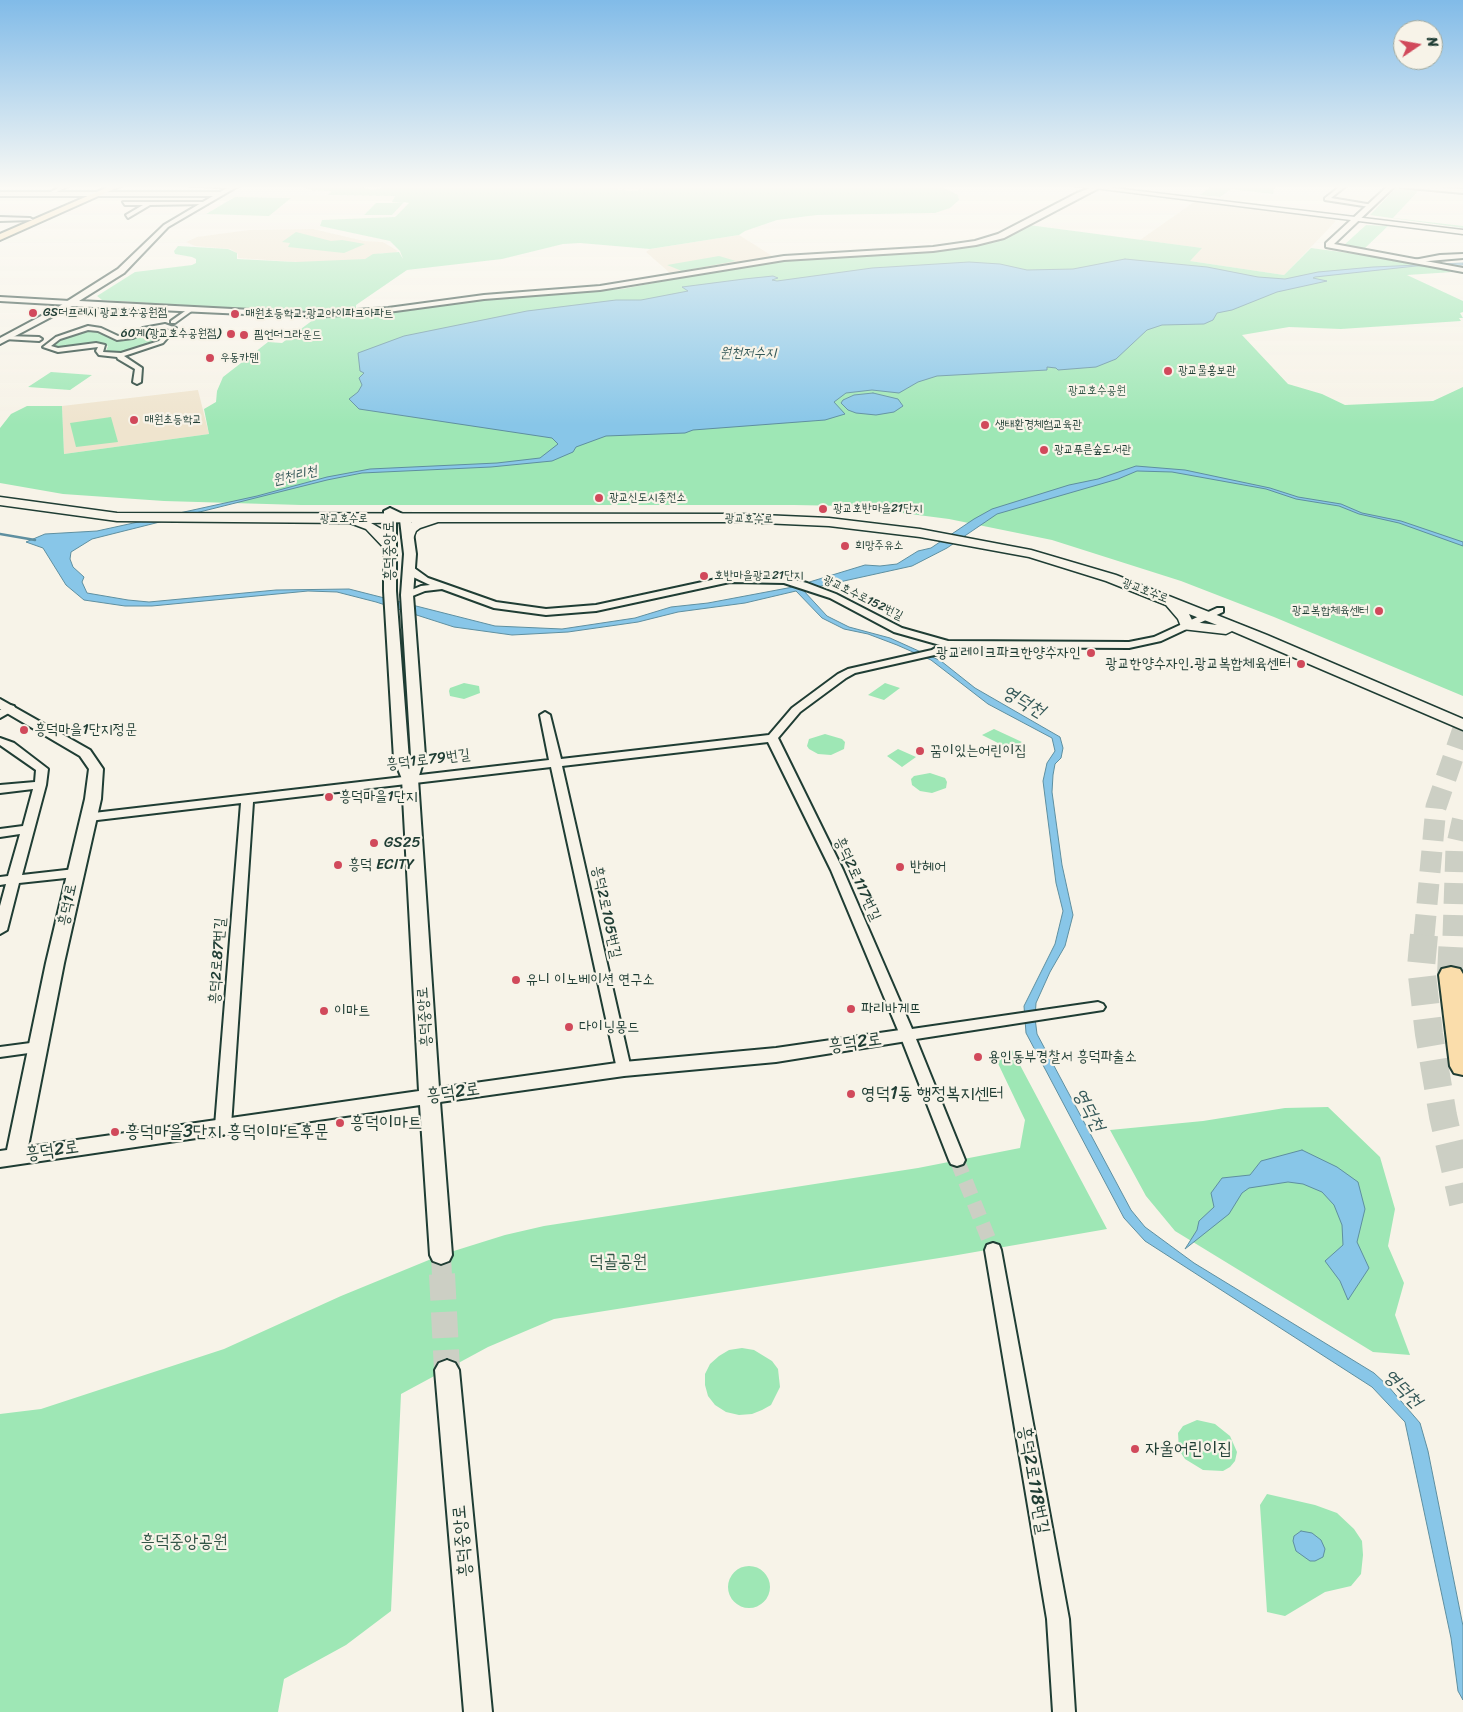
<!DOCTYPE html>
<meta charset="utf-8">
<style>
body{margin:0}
#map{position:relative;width:1463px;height:1712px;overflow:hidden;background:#f7f3e8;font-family:Sriracha,sans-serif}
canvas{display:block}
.north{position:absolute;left:1393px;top:20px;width:50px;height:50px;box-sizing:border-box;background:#f7f3e8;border:1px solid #a1aaa0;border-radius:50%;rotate:78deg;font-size:14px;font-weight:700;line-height:20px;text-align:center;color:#1f3d34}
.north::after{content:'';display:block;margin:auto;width:18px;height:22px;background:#d1495b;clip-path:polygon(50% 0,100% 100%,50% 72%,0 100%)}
</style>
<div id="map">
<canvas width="1463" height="1712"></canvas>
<div class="north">N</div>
</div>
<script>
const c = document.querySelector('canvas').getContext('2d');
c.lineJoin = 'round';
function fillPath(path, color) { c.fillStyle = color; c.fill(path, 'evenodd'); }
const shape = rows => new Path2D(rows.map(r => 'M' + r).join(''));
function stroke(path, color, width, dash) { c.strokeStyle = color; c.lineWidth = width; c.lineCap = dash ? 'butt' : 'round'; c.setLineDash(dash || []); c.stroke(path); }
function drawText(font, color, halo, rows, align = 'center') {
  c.font = font + ' Sriracha,"Poor Story",sans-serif'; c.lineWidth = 4.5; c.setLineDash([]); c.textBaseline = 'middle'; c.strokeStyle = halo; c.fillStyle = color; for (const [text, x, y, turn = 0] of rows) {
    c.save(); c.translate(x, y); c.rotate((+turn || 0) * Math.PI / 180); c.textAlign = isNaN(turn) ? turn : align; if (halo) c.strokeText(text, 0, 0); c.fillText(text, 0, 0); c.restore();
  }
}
fillPath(shape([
 [600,185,667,185,633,191,599,187],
 [1194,202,1323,217,1336,221,1284,275,1189,261,1201,248,1140,240],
 [313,229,364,241,383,242,398,251,393,254,381,253,365,259,328,263,296,262,238,258,238,254,230,249,195,246,186,242,197,237,249,230],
 [739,235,774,257,671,274,646,252,650,249],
 [198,390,209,434,64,454,62,406]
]), '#efe4ce');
fillPath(shape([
 [395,185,600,185,599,187,633,191,667,185,937,185,958,195,959,200,950,208,935,213,817,215,777,220,745,231,739,235,650,249,580,243,563,244,502,259,407,270,356,305,356,310,343,312,296,312,102,300,97,296,135,272,192,265,196,263,196,259,192,257,175,254,174,251,178,246,228,249,237,253,237,259,296,262,365,259,373,254,399,252,403,259,400,251,390,241,320,226,322,220,395,217,409,203,404,202,392,215,364,215,376,203,403,203,392,202,395,196,328,195,332,191,311,190,304,187,356,186,372,190],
 [1213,185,1275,185,1273,194,1231,189,1220,197,1200,195],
 [1406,188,1420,189,1393,218,1463,226,1463,228,1370,215,1395,189],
 [235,197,291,198,269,216,206,214],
 [1029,225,1202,248,1190,261,1284,275,1311,248,1386,258,1453,272,1407,275,1463,301,1463,312,1460,313,1463,318,1459,318,1461,321,1341,329,1289,327,1242,335,1288,384,1322,394,1345,405,1433,401,1463,387,1463,696,1274,617,1181,581,1052,540,949,519,848,506,794,505,301,505,164,501,63,494,0,483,0,428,11,414,27,406,62,406,64,454,209,434,204,409,216,402,217,391,223,377,268,342,282,343,317,317,377,314,468,301,622,289,737,267,784,261,956,249,996,242],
 [1366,225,1388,226,1364,249,1344,245],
 [296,232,331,241,342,240,365,244,344,253,288,247,290,243,282,242],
 [719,256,736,261,682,271,667,265],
 [164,327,170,329,159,342,121,354,105,353,108,346,103,344,61,349,51,347,65,338,84,331,93,330,110,338,119,339,132,338,146,331],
 [51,372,92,375,70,390,28,387],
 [111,417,118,442,76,447,70,423],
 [464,683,479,686,480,693,464,699,450,696,449,691,450,688],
 [885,683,900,688,884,700,868,695],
 [994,729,1022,742,1010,749,982,735],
 [825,734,842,739,845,742,844,749,831,755,818,754,809,749,807,746,809,739],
 [898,749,916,757,902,767,887,756],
 [930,773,945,778,947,782,946,788,932,793,920,791,912,785,911,779,914,776],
 [1012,1050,1107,1229,952,1256,554,1319,488,1347,401,1394,391,1611,346,1645,284,1679,278,1712,0,1712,0,1414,41,1409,224,1349,341,1296,441,1255,505,1235,544,1226,918,1168,1020,1148,1025,1120,993,1053],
 [1328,1107,1380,1157,1395,1209,1388,1246,1404,1283,1395,1315,1410,1355,1373,1352,1175,1231,1146,1196,1110,1130,1203,1121,1285,1108],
 [742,1348,754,1350,772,1361,778,1369,780,1387,771,1405,762,1410,752,1414,739,1415,726,1412,715,1405,708,1396,705,1385,705,1374,710,1364,719,1356,729,1350],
 [1197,1420,1215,1424,1230,1436,1237,1452,1235,1461,1230,1467,1223,1471,1203,1470,1185,1459,1179,1450,1178,1433,1183,1426],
 [1267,1494,1315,1505,1337,1513,1354,1529,1362,1541,1363,1555,1361,1574,1351,1586,1325,1592,1285,1616,1267,1612,1260,1505],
 '728 1587a21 21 0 1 1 42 0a21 21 0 1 1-42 0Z'
]), '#9ee7b5');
const water = shape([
 [1125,259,1207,267,1258,277,1285,279,1318,272,1373,267,1463,263,1463,265,1416,266,1315,277,1313,278,1327,281,1277,292,1232,310,1217,313,1213,320,1204,324,1162,325,1147,330,1116,359,1096,367,1058,370,1056,368,1047,367,1047,370,937,376,918,382,899,393,872,390,846,393,834,402,845,414,825,420,693,430,685,433,606,436,576,447,573,452,552,461,491,467,362,473,327,480,92,539,71,552,70,559,73,567,84,577,82,582,87,593,128,600,149,602,276,590,349,589,495,626,562,629,635,618,671,607,708,603,793,587,865,565,880,566,897,564,918,551,931,548,974,519,992,509,1069,485,1098,479,1136,466,1185,470,1270,488,1298,497,1341,504,1362,513,1401,521,1463,542,1463,546,1399,523,1359,514,1339,506,1296,499,1266,489,1172,472,1137,471,1118,479,997,514,947,548,912,566,803,590,827,616,849,627,890,638,941,661,975,688,1060,737,1063,748,1061,758,1055,764,1053,775,1052,792,1062,865,1073,915,1065,946,1050,972,1036,1003,1035,1018,1037,1034,1131,1210,1145,1227,1194,1263,1374,1373,1388,1386,1420,1423,1428,1451,1463,1626,1463,1700,1458,1691,1451,1638,1405,1422,1372,1387,1145,1241,1124,1218,1026,1033,1024,1006,1055,944,1063,911,1056,883,1043,781,1047,763,1055,751,1052,738,988,704,931,660,897,645,868,634,844,629,822,618,796,591,745,603,678,612,638,622,568,632,512,635,454,627,376,602,337,592,308,591,152,606,125,606,84,600,66,585,43,548,26,542,45,534,97,531,257,496,327,477,370,469,497,463,540,458,558,444,552,438,359,409,349,399,358,392,362,385,359,378,364,373,360,371,358,353,404,336,527,311,616,300,641,300,688,291,682,287,744,279,773,276,778,278,772,280,777,281,872,268,969,262,1000,264,1027,270,1073,269,1125,259],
 [873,393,898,399,903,406,894,412,876,415,856,413,848,410,841,403,843,400,854,395,873,393],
 [1302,1150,1337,1167,1358,1182,1365,1209,1357,1242,1369,1268,1348,1300,1340,1281,1325,1261,1343,1245,1342,1225,1334,1205,1322,1192,1303,1184,1288,1182,1249,1188,1242,1193,1229,1214,1185,1249,1197,1230,1199,1221,1214,1207,1211,1193,1222,1178,1250,1175,1261,1161,1302,1150],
 [1301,1531,1312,1533,1321,1540,1325,1549,1323,1557,1315,1561,1310,1561,1296,1551,1293,1541,1294,1536,1301,1531]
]);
fillPath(water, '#88c6e8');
stroke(water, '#5e8fa0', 1);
stroke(shape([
 [0,534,35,540]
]), '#5e8fa0', 2.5);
stroke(shape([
 [957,1160,993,1250]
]), '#cccfc4', 15, [15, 8]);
stroke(shape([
 [441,1255,442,1276]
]), '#cccfc4', 20, [20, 10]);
stroke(shape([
 [442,1274,447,1370]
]), '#cccfc4', 26, [26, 12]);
stroke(shape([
 [1424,936,1436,807,1463,729],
 [1453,936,1456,848,1463,817]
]), '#cccfc4', 21, [21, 11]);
stroke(shape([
 [1424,935,1421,967,1429,1034,1443,1116,1463,1203],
 [1451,975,1453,935]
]), '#cccfc4', 28, [28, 14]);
const minor = shape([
 [64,185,70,185,49,196,45,195,64,185],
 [187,185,220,185,236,187,234,188,187,185],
 [1342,185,1347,185,1331,198,1373,205,1370,207,1325,200,1325,198,1342,185],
 [123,202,204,202,207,204,150,205,128,218,126,215,143,205,125,205,123,202],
 [0,217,30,218,33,220,0,221,0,217],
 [1463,254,1463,258,1417,262,1414,260,1440,255,1463,254],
 [0,297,70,301,73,303,70,305,0,301,0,297],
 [188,309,193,310,175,323,171,323,171,321,188,309],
 [165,324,176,328,163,343,124,356,142,368,141,382,137,384,133,382,135,369,118,359,117,357,99,355,96,351,98,347,58,352,43,347,56,337,88,326,101,328,118,336,129,335,143,328,165,324],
 [165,328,169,329,159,341,121,353,103,352,105,345,96,343,58,348,51,346,60,339,88,330,98,331,117,340,133,338,147,331,165,328],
 [6,336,39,337,42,339,39,341,4,339,4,337,6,336],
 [410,565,428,578,496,602,546,609,596,605,730,576,784,577,807,583,836,594,902,628,948,641,1129,642,1154,637,1217,608,1223,608,1223,612,1161,641,1129,648,950,647,939,654,855,673,846,678,800,712,778,738,843,870,912,1029,1098,1002,1103,1004,1105,1007,1103,1010,916,1039,965,1160,963,1164,957,1166,951,1164,949,1160,900,1035,831,870,768,742,562,766,631,1069,629,1073,624,1074,619,1073,617,1069,551,767,253,802,231,1126,229,1130,223,1132,217,1130,215,1126,241,803,89,821,85,820,83,817,85,814,549,760,540,715,545,712,550,715,561,759,769,735,792,708,838,674,848,669,932,650,940,645,894,632,830,598,784,583,730,582,596,611,546,615,494,608,442,589,425,591,410,597,404,597,404,593,421,586,430,585,411,576,405,568,410,565],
 [10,705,14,706,15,708,14,710,0,718,0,710,10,705],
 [0,738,14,743,48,769,46,785,22,875,75,869,81,873,75,877,19,883,7,930,0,934,0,906,6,884,0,885,0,877,8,876,20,834,0,837,0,829,23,826,33,789,0,793,0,785,35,782,36,770,0,745,0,738],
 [38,1042,43,1043,45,1047,43,1051,0,1057,0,1047,38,1042],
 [993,1243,999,1245,1001,1250,1069,1619,1075,1712,1053,1712,1047,1619,985,1250,987,1245,993,1243]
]);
const tertiary = shape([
 [233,185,240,185,168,227,124,273,79,301,309,313,388,308,484,295,600,286,784,256,933,247,975,241,998,234,1077,193,1096,186,1099,188,1004,238,976,245,933,251,784,260,600,290,484,299,388,312,309,317,72,306,0,344,0,338,58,307,118,269,164,225,213,196,0,196,0,192,220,192,233,185],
 [1389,185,1396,185,1334,244,1463,268,1463,272,1326,247,1326,243,1389,185],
 [1397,185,1463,189,1463,193,1400,187,1397,185],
 [390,508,411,518,416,554,413,595,425,756,418,779,439,1088,624,1062,776,1048,907,1029,914,1030,916,1035,914,1040,907,1041,776,1062,624,1076,440,1102,452,1255,449,1261,441,1264,433,1261,430,1255,420,1105,0,1167,0,1151,7,1150,46,963,85,799,89,769,80,756,0,709,0,699,90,750,103,769,101,799,64,963,28,1147,419,1091,402,779,394,759,384,591,384,511,390,508],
 [396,518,400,520,404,554,401,595,411,756,409,760,396,591,396,518],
 [447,1360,455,1363,459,1370,492,1712,464,1712,435,1370,439,1363,447,1360]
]);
const secondary = shape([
 [1070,185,1089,185,1463,230,1463,234,1070,185],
 [0,497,117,513,740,514,829,518,920,529,1031,550,1116,575,1267,635,1463,719,1463,730,1232,631,1226,634,1182,629,1178,619,1166,605,1106,581,1029,557,920,537,829,526,740,522,438,522,420,528,416,531,412,541,408,542,402,538,404,530,412,522,371,523,383,530,395,546,389,550,385,549,366,529,350,523,117,521,0,505,0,497],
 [1189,614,1217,625,1193,622,1189,614]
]);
const primary = shape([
 [113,185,123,185,0,240,0,234,113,185]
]);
const motorway = shape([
 [1451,967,1460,969,1463,974,1463,1075,1454,1073,1450,1066,1439,975,1442,969,1451,967]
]);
stroke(minor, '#1f3d34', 4);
stroke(tertiary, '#1f3d34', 4);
stroke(secondary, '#1f3d34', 3);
stroke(primary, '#1f3d34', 4);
stroke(motorway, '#1f3d34', 4);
fillPath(minor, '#f7f3e8');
fillPath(tertiary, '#f7f3e8');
fillPath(secondary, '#f7f3e8');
fillPath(primary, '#faddab');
fillPath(motorway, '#faddab');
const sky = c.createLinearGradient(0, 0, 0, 425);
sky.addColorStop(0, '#81bbe8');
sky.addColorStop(0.44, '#fbfaf5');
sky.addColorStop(1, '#fbfaf500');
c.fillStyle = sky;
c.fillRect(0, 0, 1463, 425);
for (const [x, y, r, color] of [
 [33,313,5,"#d1495b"],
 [235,314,5,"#d1495b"],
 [231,334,5,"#d1495b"],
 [244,335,5,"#d1495b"],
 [210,358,5,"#d1495b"],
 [1168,371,5,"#d1495b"],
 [134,420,5,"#d1495b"],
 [985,425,5,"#d1495b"],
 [1044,450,5,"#d1495b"],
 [599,498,5,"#d1495b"],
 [823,509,5,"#d1495b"],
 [845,546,5,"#d1495b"],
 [704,576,5,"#d1495b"],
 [1379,611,5,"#d1495b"],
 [1091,653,5,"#d1495b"],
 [1301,664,5,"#d1495b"],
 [24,730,5,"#d1495b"],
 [920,751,5,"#d1495b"],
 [329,797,5,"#d1495b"],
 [374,843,5,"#d1495b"],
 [338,865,5,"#d1495b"],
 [900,867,5,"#d1495b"],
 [516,980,5,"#d1495b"],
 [851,1009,5,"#d1495b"],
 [324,1011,5,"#d1495b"],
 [569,1027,5,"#d1495b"],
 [978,1057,5,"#d1495b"],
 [851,1094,5,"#d1495b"],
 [340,1123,5,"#d1495b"],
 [115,1132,5,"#d1495b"],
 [1135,1449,5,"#d1495b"]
]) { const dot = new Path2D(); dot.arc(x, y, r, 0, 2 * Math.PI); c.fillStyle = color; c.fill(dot); stroke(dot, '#f7f3e8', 2); }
drawText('12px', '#1f3d34', '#f7f3e8', [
 ["GS더프레시 광교호수공원점",43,313],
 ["매원초등학교.광교아이파크아파트",245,314],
 ["60계(광교호수공원점)",221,334,"right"],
 ["핌언더그라운드",254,335],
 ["우동카덴",220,358],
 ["광교물홍보관",1178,371],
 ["매원초등학교",144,420],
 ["생태환경체험교육관",995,425],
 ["광교푸른숲도서관",1054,450],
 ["광교신도시충전소",609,498],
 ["광교호반마을21단지",833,509],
 ["희망주유소",855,546],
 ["호반마을광교21단지",714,576],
 ["광교복합체육센터",1369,611,"right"]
], 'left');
drawText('12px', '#325647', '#f7f3e8', [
 ["광교호수공원",1097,391]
]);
drawText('12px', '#1f3d34', '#f7f3e8', [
 ["광교호수로",344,519],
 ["광교호수로",749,519,1],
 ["광교호수로",1145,591,21],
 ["광교호수로152번길",863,598,26]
]);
drawText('italic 14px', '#345858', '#f7f3e8', [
 ["원천저수지",748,353],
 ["원천리천",295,476,-13]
]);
drawText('15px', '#1f3d34', '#f7f3e8', [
 ["흥덕중앙로",390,551,-91],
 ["흥덕1로79번길",428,760,-7],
 ["흥덕2로117번길",857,879,65],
 ["흥덕1로",68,905,-78],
 ["흥덕2로105번길",606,912,78],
 ["흥덕2로87번길",218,961,-86],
 ["흥덕중앙로",425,1017,-94]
]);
drawText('15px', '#1f3d34', '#f7f3e8', [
 ["광교레이크파크한양수자인",1081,653,"right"],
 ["광교한양수자인.광교복합체육센터",1291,664,"right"],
 ["흥덕마을1단지정문",34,730],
 ["꿈이있는어린이집",930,751],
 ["흥덕마을1단지",339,797],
 ["GS25",384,843],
 ["흥덕 ECITY",348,865],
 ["반헤어",910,867],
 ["유니 이노베이션 연구소",526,980],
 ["파리바게뜨",861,1009],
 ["이마트",334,1011],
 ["다이닝몽드",579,1027],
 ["용인동부경찰서 흥덕파출소",988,1057]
], 'left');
drawText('18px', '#1f3d34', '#f7f3e8', [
 ["흥덕2로",855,1043,-8],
 ["흥덕2로",453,1093,-8],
 ["흥덕2로",52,1151,-8],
 ["흥덕2로118번길",1033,1480,80],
 ["흥덕중앙로",463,1541,-95]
]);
drawText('18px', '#1f3d34', '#f7f3e8', [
 ["영덕1동 행정복지센터",861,1094],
 ["흥덕이마트",350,1123],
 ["흥덕마을3단지.흥덕이마트후문",125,1132],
 ["자울어린이집",1145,1449]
], 'left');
drawText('18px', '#325647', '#f7f3e8', [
 ["덕골공원",618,1262],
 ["흥덕중앙공원",184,1542]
]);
drawText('italic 19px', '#345858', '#f7f3e8', [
 ["영덕천",1023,702,30],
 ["영덕천",1088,1110,62],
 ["영덕천",1402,1389,45]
]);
</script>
